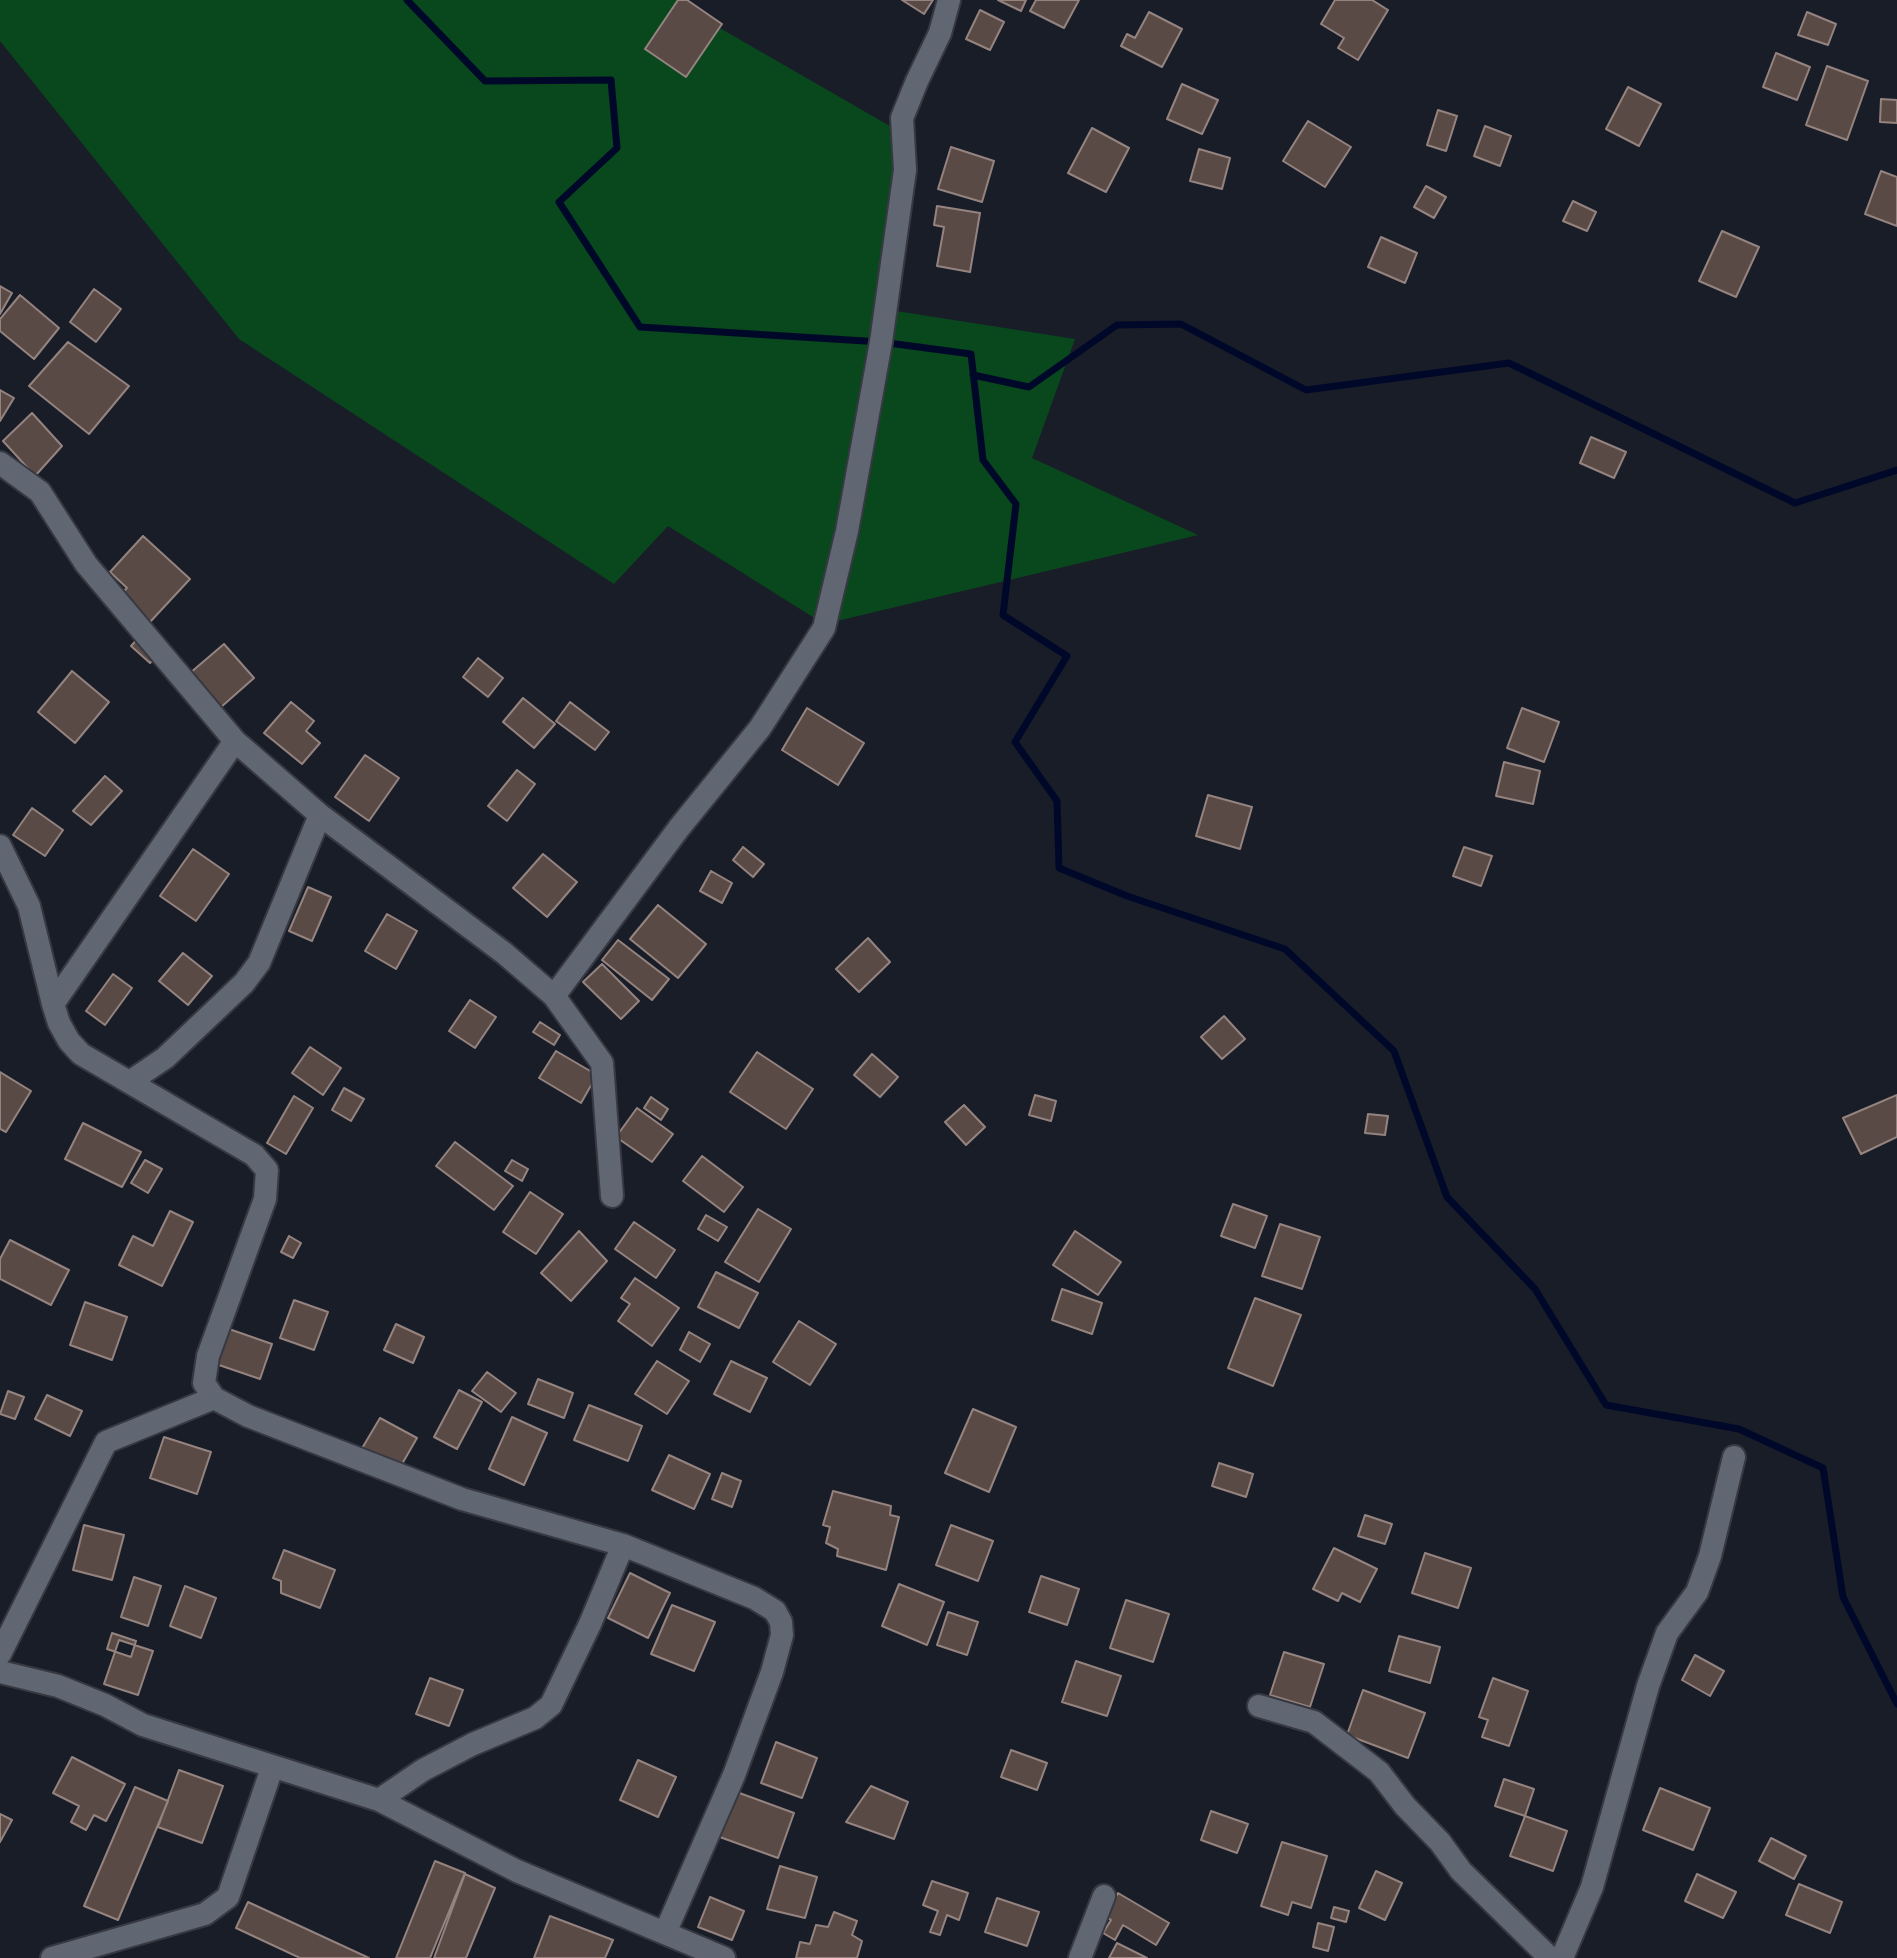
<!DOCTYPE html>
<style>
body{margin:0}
canvas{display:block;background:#191d28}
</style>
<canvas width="1897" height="1958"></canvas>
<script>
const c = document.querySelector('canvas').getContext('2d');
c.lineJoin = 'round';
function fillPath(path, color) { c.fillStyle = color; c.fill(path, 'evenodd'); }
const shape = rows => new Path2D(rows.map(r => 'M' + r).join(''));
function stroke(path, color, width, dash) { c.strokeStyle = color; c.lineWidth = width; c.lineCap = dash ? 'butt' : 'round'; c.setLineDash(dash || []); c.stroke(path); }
fillPath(shape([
 [0,0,681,0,685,8,902,133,877,308,1075,339,1032,458,1198,535,824,624,668,526,614,584,239,339,0,41]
]), '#09471d');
stroke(shape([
 [407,0,485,81,611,80,617,148,559,202,640,327,881,342,971,354,983,460,1016,504,1003,615,1067,656,1015,742,1057,801,1059,868,1127,896,1285,949,1394,1051,1447,1197,1535,1289,1606,1405,1739,1429,1823,1468,1843,1597,1897,1704],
 [973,375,1029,387,1117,325,1181,324,1306,390,1509,363,1795,503,1897,470]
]), '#000829', 7);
const building = shape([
 [678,0,687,0,722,24,686,77,645,49,678,0],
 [902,0,933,0,924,14,902,0],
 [998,0,1026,0,1021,11,998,0],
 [1036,0,1079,0,1064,28,1030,11,1036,0],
 [1335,0,1372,0,1388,10,1358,60,1338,48,1344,38,1321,24,1335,0],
 [980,10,1004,22,990,50,966,39,980,10],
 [1149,12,1182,29,1162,67,1121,46,1127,34,1135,38,1149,12],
 [1807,12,1836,24,1828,45,1798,35,1807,12],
 [1776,53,1810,67,1797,100,1763,87,1776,53],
 [1827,66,1868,81,1847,140,1806,125,1827,66],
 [1182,84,1218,100,1202,134,1167,119,1182,84],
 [1628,87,1661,104,1639,146,1606,129,1628,87],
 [1881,99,1897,100,1897,123,1880,122,1881,99],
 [1438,110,1457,116,1446,151,1427,145,1438,110],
 [1308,121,1351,147,1325,187,1283,161,1308,121],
 [1485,126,1511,136,1500,166,1474,156,1485,126],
 [1092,128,1129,148,1106,192,1068,173,1092,128],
 [951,147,994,161,982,202,938,189,951,147],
 [1199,149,1230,158,1222,189,1190,181,1199,149],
 [1881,171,1897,177,1897,226,1865,214,1881,171],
 [1426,186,1446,197,1434,218,1414,207,1426,186],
 [1573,201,1596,212,1587,231,1563,221,1573,201],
 [937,206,980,213,970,272,937,266,944,227,934,225,937,206],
 [1722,231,1759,247,1736,297,1699,281,1722,231],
 [1381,237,1417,253,1405,283,1368,267,1381,237],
 [0,286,12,293,0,314,0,286],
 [94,289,121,309,96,342,70,322,94,289],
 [20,295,59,328,34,359,0,331,0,319,20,295],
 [68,342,129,386,89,434,29,386,68,342],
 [0,390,14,398,0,421,0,390],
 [32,413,62,446,35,476,3,441,32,413],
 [1591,437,1626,452,1614,478,1580,463,1591,437],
 [143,536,190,579,150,622,121,594,127,588,110,572,143,536],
 [145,631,164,648,150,663,131,646,145,631],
 [224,644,254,678,220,708,190,673,224,644],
 [478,658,503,678,488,697,463,677,478,658],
 [72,671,109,702,75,743,38,712,72,671],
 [523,698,555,724,534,748,503,722,523,698],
 [291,702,314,721,306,731,320,743,302,764,264,733,291,702],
 [570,702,609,732,595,750,556,721,570,702],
 [807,708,864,743,838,785,782,750,807,708],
 [1522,708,1559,722,1544,762,1507,748,1522,708],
 [365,755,399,778,369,821,335,797,365,755],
 [1504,762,1540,771,1533,804,1496,796,1504,762],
 [517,770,535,784,507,821,488,806,517,770],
 [105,776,122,791,91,825,73,811,105,776],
 [1208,795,1252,807,1240,849,1196,836,1208,795],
 [32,808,63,830,45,856,13,835,32,808],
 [743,847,764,864,753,877,733,860,743,847],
 [1464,847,1492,856,1481,886,1453,876,1464,847],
 [193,849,229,874,196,921,160,896,193,849],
 [543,854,577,882,547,917,513,888,543,854],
 [711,871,732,883,722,903,700,891,711,871],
 [308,887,331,897,312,941,289,931,308,887],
 [658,905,706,944,678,978,630,939,658,905],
 [387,914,417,931,396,969,365,951,387,914],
 [868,938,890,962,859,992,836,969,868,938],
 [618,940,669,979,652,1000,602,960,618,940],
 [183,953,212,976,188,1005,159,981,183,953],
 [602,964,639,1001,621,1019,583,982,602,964],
 [113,974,132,988,105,1025,86,1011,113,974],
 [470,1000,496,1017,475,1048,449,1031,470,1000],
 [1224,1016,1245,1039,1222,1059,1201,1037,1224,1016],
 [540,1022,560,1035,554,1045,533,1032,540,1022],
 [310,1047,341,1068,323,1095,292,1073,310,1047],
 [556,1051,597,1075,581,1103,539,1078,556,1051],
 [757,1052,813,1089,786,1129,730,1092,757,1052],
 [872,1054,898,1077,880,1097,854,1075,872,1054],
 [0,1072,31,1091,6,1132,0,1129,0,1072],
 [344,1088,364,1099,351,1121,332,1110,344,1088],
 [1035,1095,1056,1101,1051,1121,1029,1115,1035,1095],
 [1897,1095,1897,1137,1861,1154,1843,1118,1897,1095],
 [294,1096,313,1108,286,1154,267,1143,294,1096],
 [651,1097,668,1109,661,1120,644,1108,651,1097],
 [964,1105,985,1127,966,1145,945,1122,964,1105],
 [637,1108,673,1134,652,1162,616,1137,637,1108],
 [1368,1114,1388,1116,1385,1135,1365,1133,1368,1114],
 [83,1123,141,1152,122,1187,65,1159,83,1123],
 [455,1142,513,1186,494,1210,436,1166,455,1142],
 [702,1156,743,1187,724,1212,683,1181,702,1156],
 [145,1160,162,1169,148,1193,131,1183,145,1160],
 [512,1160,528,1169,522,1181,505,1171,512,1160],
 [530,1192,563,1214,536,1254,503,1232,530,1192],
 [1233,1204,1267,1216,1255,1248,1221,1236,1233,1204],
 [758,1209,791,1229,759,1282,725,1262,758,1209],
 [170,1211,193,1222,162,1286,119,1265,133,1236,153,1246,170,1211],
 [706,1215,727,1227,718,1241,698,1229,706,1215],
 [634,1222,675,1250,656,1278,615,1249,634,1222],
 [1280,1224,1320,1237,1302,1289,1262,1276,1280,1224],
 [579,1231,607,1261,571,1301,541,1273,579,1231],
 [1075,1231,1121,1262,1098,1295,1053,1265,1075,1231],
 [289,1236,301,1243,293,1258,281,1252,289,1236],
 [10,1240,69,1270,51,1305,0,1279,0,1259,10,1240],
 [716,1272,758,1293,739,1328,698,1307,716,1272],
 [635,1278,679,1308,652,1346,618,1321,630,1304,621,1298,635,1278],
 [1062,1289,1102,1303,1092,1334,1052,1320,1062,1289],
 [1255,1298,1301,1315,1273,1386,1228,1368,1255,1298],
 [294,1300,328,1312,314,1350,280,1338,294,1300],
 [85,1302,127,1317,112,1360,70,1345,85,1302],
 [799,1321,836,1344,810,1385,773,1362,799,1321],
 [396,1324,424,1337,413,1363,384,1350,396,1324],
 [229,1329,272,1344,260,1379,216,1364,229,1329],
 [689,1332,710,1344,700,1362,680,1350,689,1332],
 [657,1361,689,1381,667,1414,635,1394,657,1361],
 [731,1361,767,1378,750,1412,714,1394,731,1361],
 [487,1372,516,1393,501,1412,472,1391,487,1372],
 [538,1379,573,1393,564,1418,528,1404,538,1379],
 [459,1390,482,1402,457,1449,434,1437,459,1390],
 [8,1391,24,1397,15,1419,0,1414,8,1391],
 [47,1395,82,1411,70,1436,35,1419,47,1395],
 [589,1405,642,1426,628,1461,574,1440,589,1405],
 [973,1409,1016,1427,989,1492,945,1473,973,1409],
 [512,1417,547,1433,524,1485,489,1469,512,1417],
 [380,1418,417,1438,398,1471,361,1450,380,1418],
 [164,1437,211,1452,197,1494,150,1478,164,1437],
 [669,1455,710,1474,694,1509,652,1490,669,1455],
 [1219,1463,1253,1474,1246,1497,1212,1486,1219,1463],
 [722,1473,741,1481,732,1507,712,1499,722,1473],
 [833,1491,891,1506,890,1515,899,1517,886,1570,837,1556,838,1549,826,1543,830,1527,823,1525,833,1491],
 [1365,1515,1392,1524,1385,1544,1358,1536,1365,1515],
 [84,1525,124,1535,112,1580,73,1570,84,1525],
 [951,1525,993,1541,978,1581,936,1565,951,1525],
 [1334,1548,1377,1569,1360,1602,1342,1593,1338,1601,1313,1589,1334,1548],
 [284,1550,335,1570,320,1608,281,1593,281,1581,273,1578,284,1550],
 [1425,1553,1471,1568,1458,1608,1412,1593,1425,1553],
 [630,1573,670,1593,648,1638,608,1618,630,1573],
 [1041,1576,1079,1589,1067,1625,1029,1612,1041,1576],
 [134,1577,161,1586,148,1626,121,1617,134,1577],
 [899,1584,944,1602,927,1645,882,1626,899,1584],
 [185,1586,216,1598,201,1638,170,1626,185,1586],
 [1126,1600,1169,1614,1153,1662,1110,1648,1126,1600],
 [672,1605,715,1622,694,1671,651,1654,672,1605],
 [948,1612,978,1622,967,1655,937,1645,948,1612],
 [112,1633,136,1641,131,1657,107,1649,112,1633],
 [1399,1636,1440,1647,1430,1683,1389,1671,1399,1636],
 [119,1640,153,1651,138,1695,104,1684,119,1640],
 [1284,1652,1324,1664,1310,1707,1270,1695,1284,1652],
 [1695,1655,1724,1671,1710,1696,1682,1680,1695,1655],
 [1076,1661,1121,1676,1107,1716,1062,1702,1076,1661],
 [430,1678,463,1690,449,1726,416,1714,430,1678],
 [1493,1678,1528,1691,1509,1746,1482,1737,1488,1720,1479,1717,1493,1678],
 [1363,1690,1425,1713,1408,1758,1347,1735,1363,1690],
 [776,1742,817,1758,802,1798,761,1783,776,1742],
 [1011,1750,1047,1763,1037,1790,1001,1777,1011,1750],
 [72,1757,125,1784,106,1821,94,1815,86,1830,71,1822,79,1806,53,1793,72,1757],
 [638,1760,676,1777,658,1817,620,1800,638,1760],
 [179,1770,223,1786,202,1843,158,1827,179,1770],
 [1504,1779,1534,1789,1525,1816,1495,1806,1504,1779],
 [871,1786,908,1802,894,1839,846,1822,871,1786],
 [135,1787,168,1801,118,1920,84,1906,135,1787],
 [1660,1788,1710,1808,1693,1850,1643,1830,1660,1788],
 [734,1791,794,1813,778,1858,717,1836,734,1791],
 [1211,1811,1248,1824,1237,1853,1201,1840,1211,1811],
 [0,1814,12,1820,0,1842,0,1814],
 [1525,1816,1567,1831,1553,1871,1510,1856,1525,1816],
 [1771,1838,1806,1856,1794,1879,1759,1861,1771,1838],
 [1282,1842,1327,1856,1311,1908,1292,1902,1288,1915,1261,1906,1282,1842],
 [435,1861,465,1873,430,1958,396,1958,435,1861],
 [780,1866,817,1877,805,1918,767,1909,780,1866],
 [1376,1871,1402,1883,1385,1920,1359,1908,1376,1871],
 [465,1874,495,1888,466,1958,434,1958,465,1874],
 [1697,1874,1736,1892,1723,1918,1685,1901,1697,1874],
 [932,1881,968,1893,959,1920,947,1915,940,1935,930,1932,938,1911,923,1905,932,1881],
 [1799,1884,1842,1902,1830,1933,1786,1915,1799,1884],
 [1118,1893,1169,1923,1156,1945,1123,1925,1115,1940,1103,1933,1111,1920,1105,1916,1118,1893],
 [710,1897,744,1911,732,1940,698,1927,710,1897],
 [997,1898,1039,1912,1027,1946,985,1932,997,1898],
 [248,1902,369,1958,300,1958,236,1928,248,1902],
 [1334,1907,1349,1911,1346,1922,1331,1918,1334,1907],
 [834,1912,857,1921,852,1935,862,1941,857,1958,796,1958,800,1942,810,1944,816,1925,828,1927,834,1912],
 [550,1916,613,1940,605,1958,534,1958,550,1916],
 [1318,1923,1334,1927,1328,1951,1313,1947,1318,1923],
 [1117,1943,1147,1958,1109,1958,1117,1943]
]);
fillPath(building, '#594a46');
stroke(building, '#94837f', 2);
const minor = shape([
 [0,463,40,492,86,564,235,741,320,815,504,953,554,996,602,1063,612,1196],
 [0,846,29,906,53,1004,59,1023,69,1041,81,1054,254,1155,267,1170,265,1199,208,1356,204,1383,214,1398,248,1416,462,1499,623,1545,754,1598,775,1611,781,1622,782,1635,772,1672,734,1775,665,1933],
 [554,996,679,828,760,728,824,628,847,531,881,342,905,170,902,118,917,81,940,33,949,0],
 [53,1004,235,741],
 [131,1081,165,1058,244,983,259,963,320,815],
 [0,1654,106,1442,214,1398],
 [0,1672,58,1686,105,1705,143,1725,379,1800,517,1871,724,1958],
 [1259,1706,1314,1722,1379,1772,1405,1806,1440,1842,1461,1871,1550,1958],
 [379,1800,423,1770,473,1744,535,1718,551,1705,590,1624,623,1545],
 [52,1958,205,1914,228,1897,272,1768],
 [1080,1958,1104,1896],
 [1562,1958,1592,1887,1648,1686,1667,1633,1697,1592,1710,1556,1734,1457]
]);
stroke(minor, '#373942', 26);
stroke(minor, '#616673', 22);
</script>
